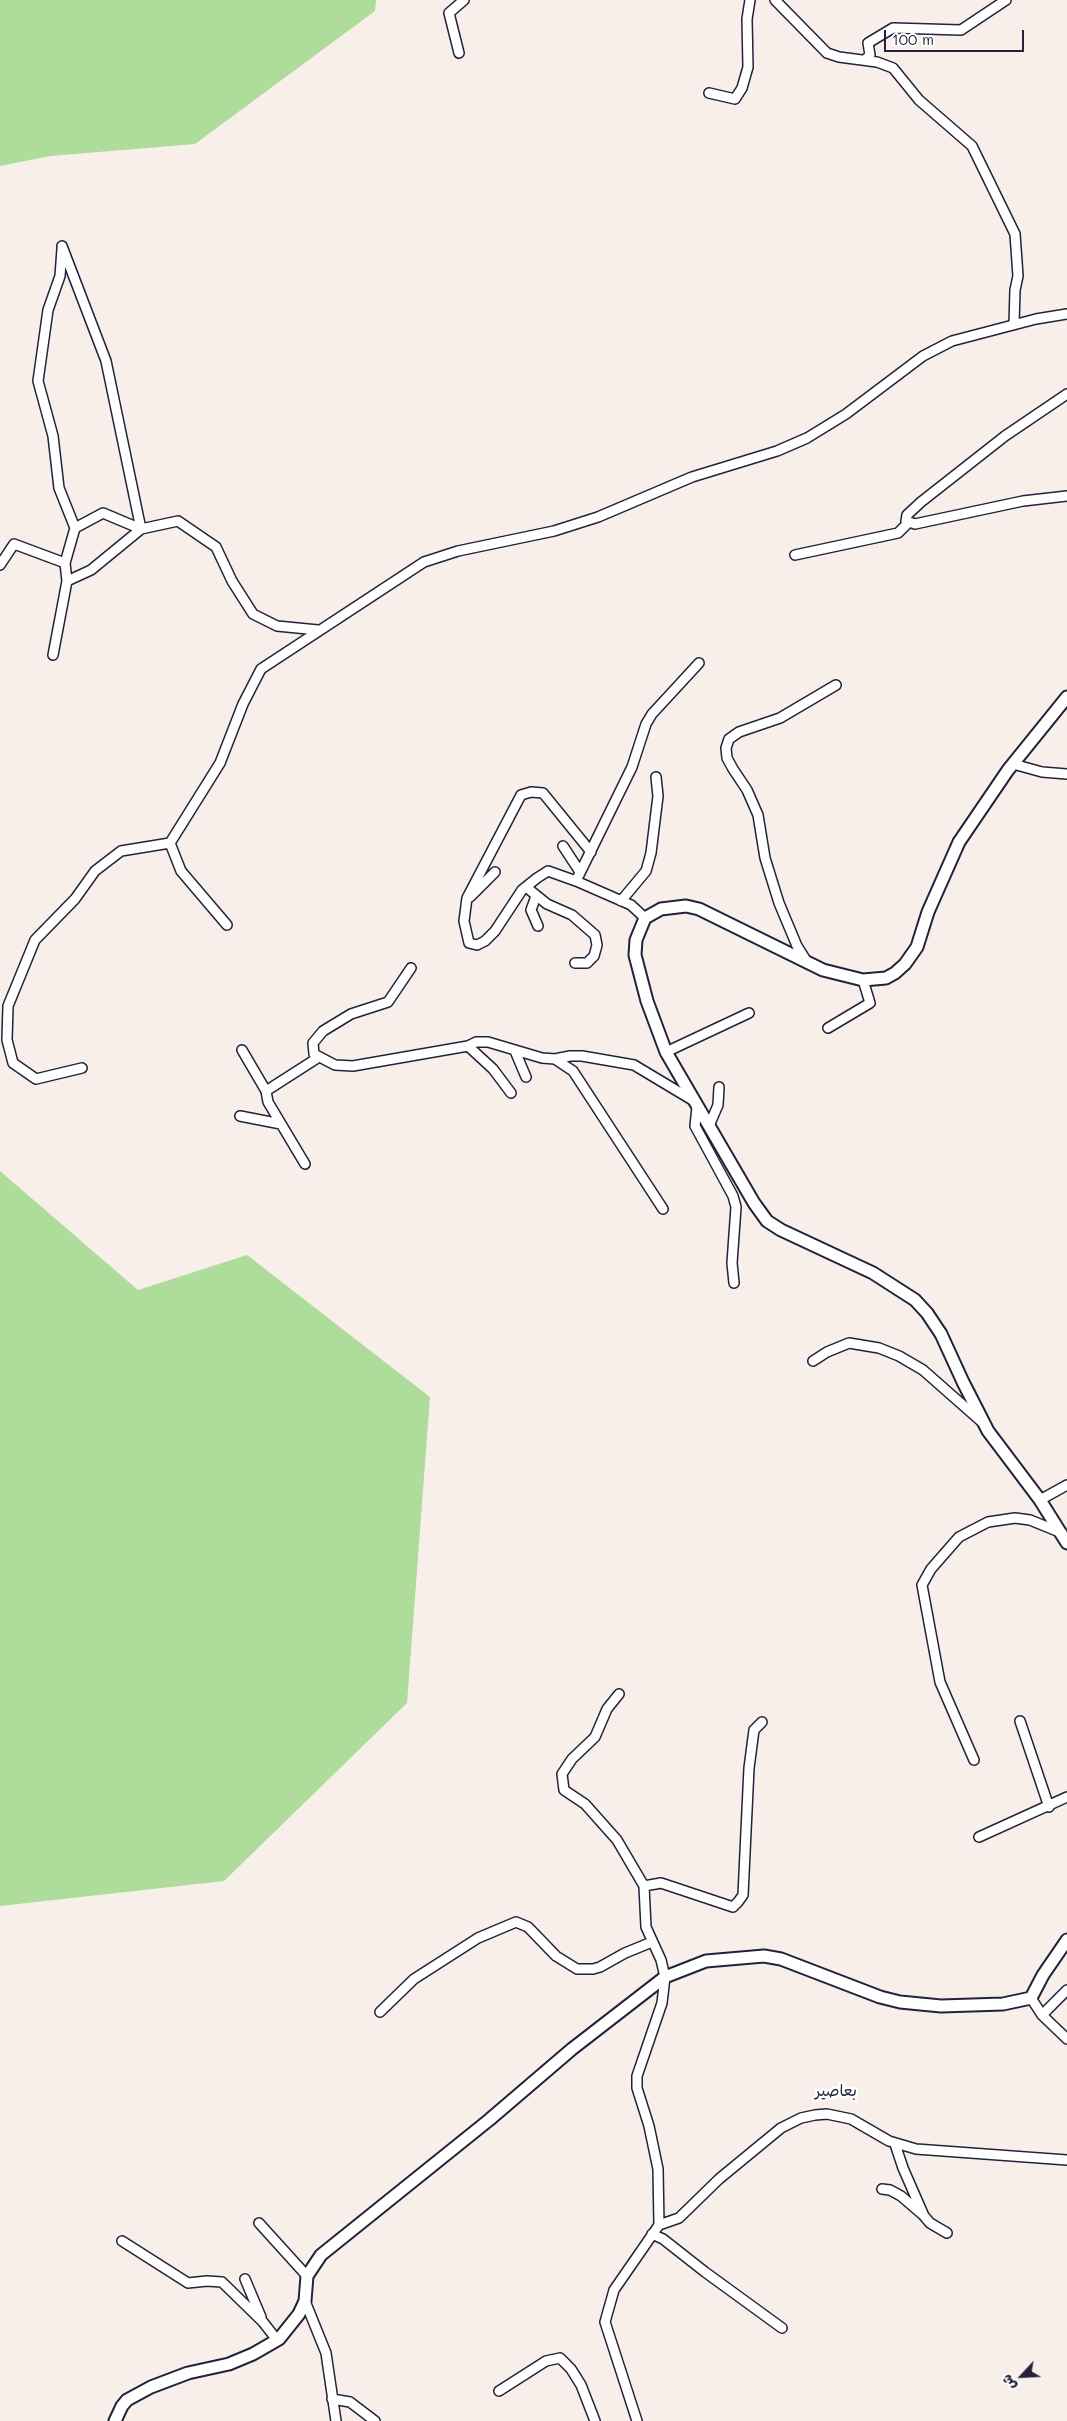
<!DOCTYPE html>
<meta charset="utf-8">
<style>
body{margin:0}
#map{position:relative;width:1067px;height:2421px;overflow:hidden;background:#f9efea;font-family:Mali,"Playpen Sans Arabic",sans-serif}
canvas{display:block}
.north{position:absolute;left:997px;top:2351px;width:50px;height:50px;-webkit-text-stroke:4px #fff;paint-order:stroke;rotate:245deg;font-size:14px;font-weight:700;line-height:20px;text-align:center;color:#22223b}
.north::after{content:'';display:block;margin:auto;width:18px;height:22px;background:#22223b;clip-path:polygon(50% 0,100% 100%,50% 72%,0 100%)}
.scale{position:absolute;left:884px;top:30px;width:140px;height:22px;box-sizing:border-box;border:2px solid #22223b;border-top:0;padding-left:6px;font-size:15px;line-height:18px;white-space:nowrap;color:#22223b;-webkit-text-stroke:4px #fff;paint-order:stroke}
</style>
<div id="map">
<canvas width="1067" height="2421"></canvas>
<div class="north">ش</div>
<div class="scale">100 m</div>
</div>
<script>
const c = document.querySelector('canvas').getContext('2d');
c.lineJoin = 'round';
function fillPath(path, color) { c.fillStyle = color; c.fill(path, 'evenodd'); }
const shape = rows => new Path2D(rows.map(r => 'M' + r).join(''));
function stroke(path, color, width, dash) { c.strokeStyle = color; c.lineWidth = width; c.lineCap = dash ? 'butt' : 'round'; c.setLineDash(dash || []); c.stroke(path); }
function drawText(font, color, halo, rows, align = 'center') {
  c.font = font + ' Mali,"Playpen Sans Arabic",sans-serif'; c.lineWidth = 5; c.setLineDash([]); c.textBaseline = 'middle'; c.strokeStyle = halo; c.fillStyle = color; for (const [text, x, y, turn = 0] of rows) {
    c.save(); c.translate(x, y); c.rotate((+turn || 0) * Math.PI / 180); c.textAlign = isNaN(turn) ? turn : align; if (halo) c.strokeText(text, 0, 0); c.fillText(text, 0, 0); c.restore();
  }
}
fillPath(shape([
 [0,0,376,0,375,11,195,144,50,156,0,166],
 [0,1171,138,1290,247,1255,430,1397,407,1703,224,1881,0,1906]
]), '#addc9b');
const minor = shape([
 [775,0,827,53,839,57,877,62,893,68,919,100,972,146,1015,234,1018,276,1015,290,1014,324],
 [459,53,449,13,464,0],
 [865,60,870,55,868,43,893,28,961,30,1006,0],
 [709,93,735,99,742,88,748,67,747,19,750,0],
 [62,246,106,361,141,529],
 [62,249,60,276,48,310,38,381,53,436,59,488,75,528],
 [1067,394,1005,436,921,502,907,515,906,521,915,524,1023,501,1067,496],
 [141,529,103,513,75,528,65,563,67,581,91,570,141,529,178,521,216,547,232,581,253,614,277,626,318,630],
 [795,555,898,533,908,523],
 [0,565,14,544,65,563],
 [53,655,67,581],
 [1013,764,1042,772,1067,774],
 [170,843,181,871,227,925],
 [563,846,580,872],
 [576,881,548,871,537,878,522,890,495,931,485,941,477,945,469,943,464,921,467,898,521,795,531,792,543,793,591,852],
 [526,887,547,904,572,915,595,935,597,945,594,956,587,963,575,963],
 [536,896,531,910,538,926],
 [470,897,495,872],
 [621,901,646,871,651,853,658,796,656,777],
 [645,918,631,905,576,881,632,767,646,724,652,714,699,663],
 [807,962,797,946,779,903,765,858,758,815,747,790,733,769,727,758,726,748,729,739,739,732,780,718,836,685],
 [411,968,388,1002,351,1014,323,1031,313,1043,314,1054,335,1065,353,1066,468,1046,476,1042,488,1042,542,1058,555,1059,570,1056,582,1056,634,1065,694,1101],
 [828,1028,870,1003,863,980],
 [468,1046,493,1069,511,1093],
 [242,1050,266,1091],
 [515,1051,526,1077],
 [666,1052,749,1013],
 [555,1059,573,1071,663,1209],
 [82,1068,36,1079,13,1063,7,1040,8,1006,35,940,75,899,95,871,121,851,170,843,220,763,243,704,261,669,424,562,458,551,554,531,598,517,692,477,777,451,807,438,846,414,923,356,952,341,1036,319,1067,314],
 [697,1107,695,1126,733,1196,736,1207,732,1263,734,1283],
 [240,1116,281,1124],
 [709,1126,718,1105,719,1087],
 [305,1164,268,1102,266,1091,319,1057],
 [813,1361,827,1352,849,1343,879,1348,899,1356,923,1370,982,1422],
 [1040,1500,1067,1485],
 [619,1694,607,1709,595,1737,572,1759,562,1774,564,1790,585,1804,617,1840,644,1886,646,1927,661,1960,665,1977,662,2003,637,2076,637,2088,649,2126,658,2169,659,2225,614,2290,605,2322,637,2421],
 [1020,1721,1049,1807],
 [974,1760,940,1682,922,1585,931,1569,959,1537,988,1522,1015,1518,1030,1520,1062,1533],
 [979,1837,1067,1797],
 [644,1886,661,1883,733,1907,738,1902,743,1895,749,1768,754,1730,762,1722],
 [1031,1998,1042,2015,1067,2039],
 [380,2012,414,1979,478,1938,516,1922,528,1927,556,1956,577,1969,593,1969,600,1967,625,1953,652,1942],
 [1042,2015,1067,1990],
 [895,2144,903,2168,924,2216,930,2223,947,2233],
 [882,2189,890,2190,901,2196,922,2214],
 [259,2223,307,2276],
 [659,2225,679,2218,719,2179,781,2128,801,2118,815,2115,827,2114,851,2119,889,2141,916,2149,1067,2160],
 [652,2234,663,2239,705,2272,782,2328],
 [122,2241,188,2283,207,2281,222,2282,263,2322,277,2340],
 [245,2279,261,2317],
 [305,2301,326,2353,336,2421],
 [499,2391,546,2361,560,2358,571,2369,581,2385,595,2421],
 [332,2399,350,2402,375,2421]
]);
const tertiary = shape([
 [1067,697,1008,770,959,842,928,912,917,947,905,964,895,973,886,978,863,980,823,970,699,909,686,906,661,909,645,918,636,940,635,955,647,1001,666,1052,754,1203,767,1221,781,1230,873,1273,915,1300,927,1313,941,1334,963,1382,988,1431,1040,1500,1067,1543],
 [115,2421,122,2406,127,2400,151,2387,188,2373,229,2364,253,2354,279,2339,299,2314,305,2301,307,2276,321,2255,489,2120,572,2049,665,1977,706,1961,764,1956,781,1959,880,1997,900,2002,941,2006,1003,2004,1031,1998,1043,1975,1067,1940]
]);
stroke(minor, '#22223b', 12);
stroke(tertiary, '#22223b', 15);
stroke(minor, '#fff', 9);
stroke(tertiary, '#fff', 11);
drawText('16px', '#22223b', '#fff', [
 ["بعاصير",836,2091]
]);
</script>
